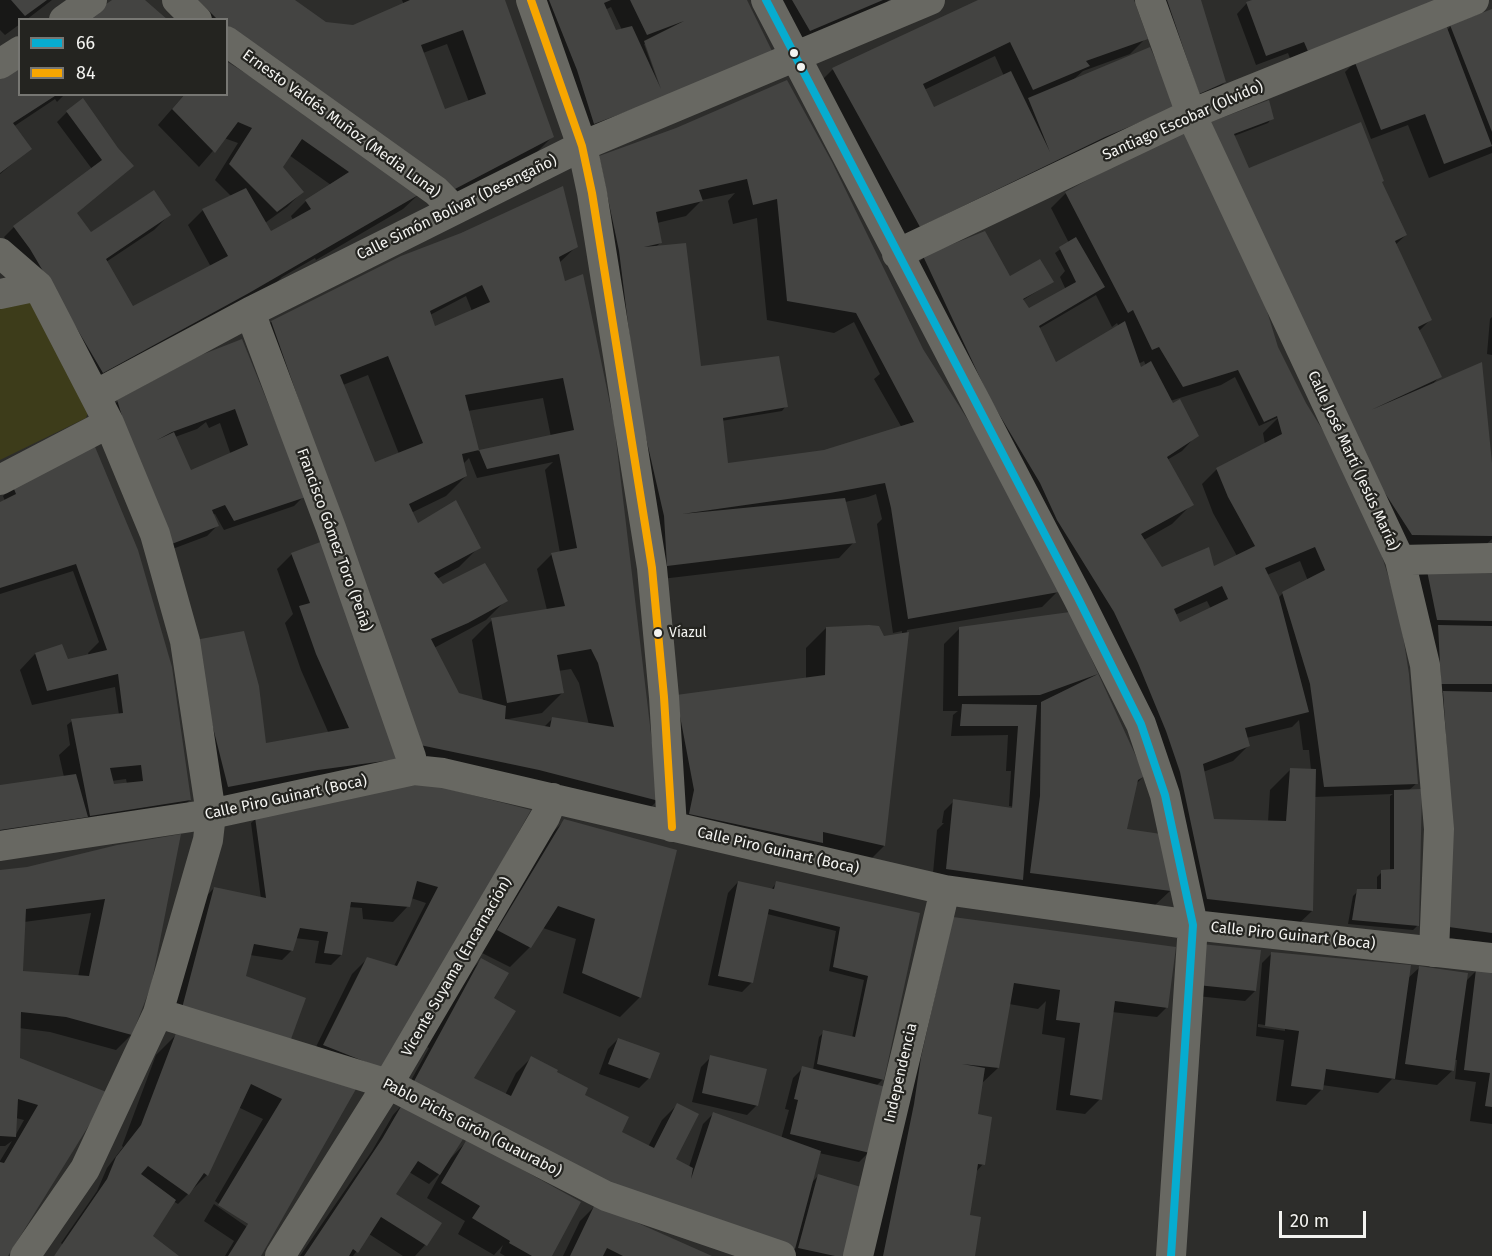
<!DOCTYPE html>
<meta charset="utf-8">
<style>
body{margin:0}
#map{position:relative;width:1492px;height:1256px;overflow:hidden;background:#2d2d2b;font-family:"Fira Sans",sans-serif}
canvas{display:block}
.legend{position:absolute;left:18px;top:18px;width:210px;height:78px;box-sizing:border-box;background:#242420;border:2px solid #777773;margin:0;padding:8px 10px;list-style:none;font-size:18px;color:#f3f3f0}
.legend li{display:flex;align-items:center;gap:12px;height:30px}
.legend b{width:30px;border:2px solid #777773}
.scale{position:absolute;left:1279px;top:1211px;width:87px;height:27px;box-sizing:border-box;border:3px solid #f3f3f0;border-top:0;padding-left:8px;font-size:18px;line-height:21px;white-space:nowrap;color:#f3f3f0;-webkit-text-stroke:4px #242420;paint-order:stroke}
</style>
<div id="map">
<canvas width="1492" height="1256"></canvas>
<ul class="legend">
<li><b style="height:8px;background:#06acd0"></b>66</li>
<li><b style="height:8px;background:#f7a600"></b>84</li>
</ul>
<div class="scale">20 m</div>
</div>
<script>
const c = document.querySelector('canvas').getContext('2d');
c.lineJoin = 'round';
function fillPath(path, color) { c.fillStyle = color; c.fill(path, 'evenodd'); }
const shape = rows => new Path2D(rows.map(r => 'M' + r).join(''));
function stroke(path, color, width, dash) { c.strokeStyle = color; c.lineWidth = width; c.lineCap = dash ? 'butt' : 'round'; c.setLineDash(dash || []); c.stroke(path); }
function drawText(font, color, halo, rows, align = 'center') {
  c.font = font + ' "Fira Sans",sans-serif'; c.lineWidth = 4.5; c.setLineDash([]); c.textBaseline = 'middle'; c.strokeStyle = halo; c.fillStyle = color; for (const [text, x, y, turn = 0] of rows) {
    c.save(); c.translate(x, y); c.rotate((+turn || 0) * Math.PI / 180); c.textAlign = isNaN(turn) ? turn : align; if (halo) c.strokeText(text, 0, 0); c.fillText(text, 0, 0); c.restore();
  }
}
fillPath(shape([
 [31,301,90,407,86,418,0,460,0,302]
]), '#3d3c1a');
fillPath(shape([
 [0,0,52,0,26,20,20,20,20,24,5,35,0,30],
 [167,0,292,0,326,23,354,27,404,5,402,0,503,0,552,137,537,152,439,204,418,195,403,209,316,260,315,258,282,277,276,283,93,382,21,261,4,237,14,227,92,169,57,122,67,112,117,149,76,213,91,234,169,215,154,230,106,262,133,308,211,267,188,225,203,210,231,196,215,180,238,143,224,138,199,167,158,125,185,94,308,117,226,20,187,20],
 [447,44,469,102,444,111,423,53],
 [289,155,331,185,306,201,291,216,293,220,271,233,265,223,287,207,302,192,281,167],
 [527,0,745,0,644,44,665,102,579,138],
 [611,7,622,30,615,32,605,10],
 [768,0,889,0,880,9,794,45],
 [982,0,1132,0,1146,38,1130,54,1083,71,1073,80,1174,107,900,246,817,85,832,70],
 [995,56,1004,76,933,109,924,90],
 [1146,0,1199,0,1225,82,1215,92,1189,103],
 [1256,0,1460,0,1295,71,1288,53,1256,65,1237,14,1247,3],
 [1492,11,1492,153,1429,178,1408,125,1371,139,1345,72,1355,62,1447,30,1451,26],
 [0,79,20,94,65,94,57,102,55,99,13,127,30,149,0,174],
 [787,82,922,349,1057,592,1042,607,907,630,884,846,864,866,680,824,657,717,806,679,806,648,826,628,883,638,902,634,902,631,893,633,877,524,882,519,876,494,868,497,845,502,854,542,839,558,653,580,584,172,677,129],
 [735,193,728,201,733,224,757,218,767,320,834,333,854,322,880,374,874,379,902,428,824,452,723,466,721,421,782,411,786,406,700,368,655,248,660,243,657,223,686,216,702,200],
 [1272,118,1268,123,1234,136,1243,173,1381,183,1406,235,1395,245,1430,320,1419,331,1440,376,1431,386,1492,468,1492,539,1480,550,1396,549,1199,135],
 [1183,131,1417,783,1408,791,1418,925,1413,930,1348,924,1353,896,1358,891,1377,891,1377,877,1382,872,1390,871,1390,796,1393,794,1314,797,1312,911,1291,931,1187,919,1123,680,914,267,924,257,1010,278,1052,282,1023,300,1028,310,1066,290,1060,277,1065,271,1055,253,1069,243,1051,208,1066,193],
 [1096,295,1112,327,1117,323,1119,327,1055,364,1038,329],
 [1144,361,1146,366,1140,370,1138,364],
 [1235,377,1259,426,1279,417,1263,433,1265,444,1217,469,1202,484,1213,513,1237,556,1213,568,1162,569,1144,540,1172,524,1192,504,1167,460,1182,451,1197,435,1170,401,1221,385],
 [1300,561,1308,581,1283,593,1278,598,1267,575],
 [1207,601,1211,609,1179,624,1175,615],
 [1299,720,1303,750,1309,750,1311,770,1290,770,1270,790,1268,822,1213,821,1203,772,1233,761,1248,746,1246,738,1292,727],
 [577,246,559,263,658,800,638,820,398,758,213,802,190,712,265,747,329,734,301,670,285,623,293,614,277,569,292,554,322,543,305,495,294,506,224,530,215,514,212,515,217,526,207,536,159,554,108,411,118,401,189,362,289,457,251,342,271,322,402,257],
 [466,296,472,311,434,328,430,315],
 [368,375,399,454,374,464,343,385],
 [543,398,551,437,478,451,468,411],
 [206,422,209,428,220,423,231,455,185,475,175,437,197,429],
 [469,458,477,478,553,462,545,470,560,553,552,554,537,569,547,610,492,620,472,640,483,701,458,695,434,648,486,620,506,600,442,586,437,579,459,567,479,547,417,525,411,513,446,496,466,476,463,464],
 [571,669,579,683,589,725,553,718,544,727,503,720,542,713,562,693,558,671],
 [1492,317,1492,355,1487,354,1490,319],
 [92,444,190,800,174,815,0,838,0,786,64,777,59,755,70,745,67,725,72,721,119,715,115,687,32,705,20,670,35,654,62,646,67,661,89,656,88,653,99,642,73,571,0,594,0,504,5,501,3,496,13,486],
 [126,779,127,784,113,786,111,781],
 [1426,568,1492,569,1492,950,1482,942,1440,937,1429,707,1443,693,1432,693,1411,583],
 [1069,613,1144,776,1136,784,1126,830,1170,891,1154,906,1016,888,1016,885,1007,894,932,884,937,830,944,823,942,823,944,811,954,801,1025,812,1025,809,1009,806,1011,771,1006,771,1008,735,951,736,953,715,958,711,943,711,944,644,959,629],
 [529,811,385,1069,309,1061,352,974,368,958,394,966,426,903,411,898,408,906,393,922,363,919,362,908,349,907,341,955,331,965,315,963,319,941,295,938,292,950,282,960,250,955,167,1023,199,904,214,888,261,899,251,823,256,818],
 [564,821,640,997,620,1017,563,993,576,939,543,928,530,947,510,967,478,951,544,841],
 [117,847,131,1035,116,1050,50,1032,19,1028,18,1062,107,1094,6,1256,0,1256,0,1161,12,1141,5,1146,0,1146,0,872,28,868],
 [91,913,78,977,21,975,24,922],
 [16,1118,24,1120,15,1136],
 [738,882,771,890,777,882,918,915,883,1079,876,1086,869,1152,859,1162,819,1153,811,1183,818,1176,843,1256,789,1256,463,1135,451,1158,467,1141,550,1256,505,1256,500,1253,503,1245,494,1255,458,1234,465,1221,427,1198,442,1171,429,1184,409,1172,394,1194,440,1223,425,1245,415,1256,403,1256,369,1234,353,1256,300,1256,372,1151,393,1115,403,1104,404,1093,429,1048,427,1047,466,975,481,960,492,998,469,1084,505,1095,516,1073,531,1058,555,1073,583,1095,616,1139,648,1147,662,1120,677,1105,674,1160,689,1167,703,1124,713,1114,781,1139,789,1110,785,1109,793,1078,803,1068,813,1070,819,1037,824,1032,852,1038,864,980,829,971,836,931,767,914,752,982,742,992,708,985,728,893],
 [933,939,1167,1007,1157,1017,1112,1012,1100,1099,1085,1114,1056,1110,1065,1038,1042,1034,1046,1001,1038,1009,1009,1004,998,1068,981,1084,976,1113,983,1164,975,1173,968,1216,973,1256,872,1256],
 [1201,945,1255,991,1245,1001,1187,995],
 [1272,953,1407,979,1419,968,1465,982,1476,971,1492,973,1492,1124,1470,1121,1476,1082,1455,1079,1457,1060,1454,1060,1453,1070,1437,1085,1392,1079,1378,1093,1322,1085,1321,1090,1306,1105,1276,1101,1284,1040,1256,1036,1262,963],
 [1258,1024,1285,1028,1285,1031,1258,1027],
 [176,1035,354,1090,259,1256,225,1256,234,1241,204,1221,214,1204,247,1227,249,1225,215,1201,263,1119,238,1107,207,1175,178,1204,173,1201,150,1236,176,1256,54,1256,63,1245,61,1243,97,1191,107,1168,123,1147,122,1146,156,1055],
 [618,1039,649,1078,639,1088,599,1074,608,1049],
 [711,1057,757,1105,747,1115,692,1102,701,1067],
 [595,1206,709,1256,563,1256,580,1221]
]), '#0007');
fillPath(shape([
 [11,0,47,0,25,16],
 [112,0,145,0,168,20,83,20],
 [198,0,295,0,326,22,353,25,410,0,505,0,554,137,455,189,226,27,226,20,218,20],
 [463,30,486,94,445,109,421,45],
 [549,0,611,0,604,3,616,30,632,26,661,89,644,41,684,21,647,35,630,0,747,0,772,51,665,97,594,124,577,70],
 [792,0,883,0,810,31],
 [978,0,1134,0,1148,39,1086,61,1090,66,1033,90,1010,42,923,84,934,107,1011,71,1050,152,1028,98,1150,47,1176,107,1105,137,920,227,832,68],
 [1167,0,1201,0,1226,82,1199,94],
 [1252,0,1446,0,1310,56,1304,42,1266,56,1246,2],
 [1492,9,1492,132,1450,25],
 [1446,25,1492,146,1444,164,1425,114,1381,130,1354,60],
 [226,61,274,91,420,194,249,293,103,373,30,249,13,226,102,160,66,111,83,98,118,148,134,166,77,213,91,232,154,190,171,215,106,259,133,306,228,256,202,209,246,188,271,231,311,209,305,200,349,172,302,139,283,167,304,192,277,212,229,164,252,128,238,122,215,153,172,109,185,94,226,94],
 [20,63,20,94,58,94,13,123,32,149,0,173,0,77],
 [787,80,832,162,923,349,973,428,1059,592,908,619,891,508,885,483,830,493,682,514,845,498,856,543,667,566,664,516,638,403,619,251,599,156,676,128],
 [747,179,753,205,777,199,787,301,856,313,914,422,824,450,728,463,723,418,788,407,779,356,701,366,686,243,644,247,662,243,656,212,703,201,699,190],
 [1269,100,1274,119,1234,134,1249,168,1361,122,1384,181,1382,182,1407,235,1395,241,1432,320,1418,327,1442,377,1371,410,1482,362,1492,463,1492,536,1412,535,1383,490,1208,123],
 [1183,129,1263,298,1278,347,1306,403,1330,442,1379,547,1399,610,1409,674,1418,784,1324,787,1310,684,1282,592,1325,570,1315,547,1265,568,1279,597,1309,712,1245,728,1250,746,1203,764,1214,819,1286,821,1290,768,1316,769,1313,911,1207,899,1180,772,1166,731,1138,663,1114,612,1057,520,1040,483,990,399,923,256,985,231,1010,276,1040,259,1054,282,1023,299,1029,308,1076,282,1059,247,1076,237,1105,287,1039,326,1056,362,1125,321,1141,367,1151,361,1173,403,1180,399,1199,436,1167,457,1194,505,1141,534,1162,567,1209,547,1214,566,1255,546,1228,497,1216,468,1282,434,1277,416,1264,422,1238,370,1183,387,1159,347,1152,350,1133,310,1128,313,1065,192],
 [1222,586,1228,599,1180,622,1174,609],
 [563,186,578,247,559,257,565,281,583,274,614,423,659,801,539,770,420,745,271,321,401,256,461,233],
 [482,285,490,302,435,326,430,311],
 [388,356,423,443,375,462,340,375],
 [563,378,574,430,479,450,487,469,559,454,577,548,551,553,565,606,491,618,507,703,564,693,557,655,591,649,598,663,614,727,552,717,550,727,505,719,506,706,459,693,431,639,468,623,508,601,485,563,443,584,434,573,481,548,456,500,418,523,409,504,467,476,462,454,479,450,465,395],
 [242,339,306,497,234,521,225,505,212,510,219,526,169,545,133,451,117,400,201,355],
 [235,409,248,445,191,470,174,432,157,440,172,432],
 [93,442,138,550,172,667,191,800,90,816,71,719,123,713,118,674,47,691,35,653,62,644,68,659,107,650,76,564,0,588,0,502,16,494,12,484],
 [141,765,143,781,114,784,110,768],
 [323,541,399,759,318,770,228,787,205,696,195,640,244,631,259,686,266,743,349,728,316,654,299,606,310,603,291,553],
 [1426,566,1492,568,1492,621,1437,620],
 [1070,612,1145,776,1138,780,1127,829,1161,834,1171,891,1030,873,1040,796,1041,702,1098,674,1040,695,958,696,959,627],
 [869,625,879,626,884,636,909,632,885,846,823,832,823,843,689,814,694,790,676,695,825,675,826,627],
 [1438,625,1492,626,1492,684,1441,684],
 [1443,691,1492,692,1492,933,1449,927,1449,783],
 [962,704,1037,705,1023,880,946,869,953,799,1012,808,1018,726,960,726],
 [76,774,88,817,0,830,0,785],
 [411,784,441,787,531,810,386,1070,323,1045,367,957,397,966,438,887,417,881,410,907,351,902,342,955,324,953,328,932,300,928,293,951,254,944,246,976,306,998,291,1039,182,1008,214,887,266,898,255,817],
 [1422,789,1419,926,1352,920,1357,889,1381,889,1381,870,1394,869,1394,790],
 [564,819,677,850,641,998,582,973,595,919,558,906,531,948,497,930],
 [181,834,151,986,132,1035,66,1017,21,1012,20,1058,109,1093,8,1256,0,1256,0,1162,4,1163,38,1105,18,1099,16,1137,0,1136,0,870,27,867,117,845],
 [105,899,89,976,23,971,26,909],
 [738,881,774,889,776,881,920,913,884,1080,817,1064,823,1030,855,1037,868,976,833,967,840,927,769,909,753,983,718,976],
 [953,917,1176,947,1168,1008,1115,1001,1102,1100,1070,1095,1080,1023,1056,1020,1060,990,1014,983,999,1068,962,1064,985,1068,978,1114,992,1117,985,1165,978,1164,970,1215,981,1217,975,1256,883,1256,914,1104,921,1057],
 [1201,944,1261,950,1256,991,1197,985],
 [1271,952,1411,965,1395,1079,1326,1069,1323,1090,1291,1086,1299,1031,1265,1026],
 [481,958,509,973,494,998,516,1011,474,1078,511,1096,531,1056,558,1070,557,1072,588,1088,585,1095,629,1117,622,1132,654,1148,677,1103,699,1114,676,1159,693,1168,691,1179,713,1112,821,1151,795,1249,680,1211,598,1179,413,1083],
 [1419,966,1468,973,1454,1071,1405,1064],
 [1476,969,1492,971,1492,1107,1485,1106,1490,1073,1464,1070],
 [176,1033,356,1089,261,1256,228,1256,248,1224,218,1205,282,1099,251,1084,208,1176,204,1173,189,1195,148,1166,141,1174,176,1200,153,1236,179,1256,54,1256,107,1179,116,1157,141,1125],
 [618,1038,660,1053,650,1079,608,1064],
 [710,1055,767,1069,758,1106,702,1093],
 [802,1066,886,1087,870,1153,790,1134,798,1100,794,1099],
 [403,1103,465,1136,440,1175,418,1161,396,1194,442,1223,427,1246,381,1217,358,1253,353,1249,349,1256,304,1256,382,1139],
 [467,1139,581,1202,552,1256,532,1256,509,1243,510,1241,472,1218,480,1206,441,1183],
 [818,1174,861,1187,844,1256,835,1256,798,1248],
 [595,1204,712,1256,623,1256,607,1248,603,1256,570,1256]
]), '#444442');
stroke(shape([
 [177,0,197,20],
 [531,0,582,146,592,193,652,568,664,697,672,827],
 [766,0,1078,598,1141,724,1165,795,1193,925,1171,1256],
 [1150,0,1191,114,1400,560,1425,665,1439,829,1434,952],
 [64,20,92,0],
 [226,41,436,191,454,209],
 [0,64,20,51],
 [0,253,38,286,109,423,155,534,185,641,211,814,208,840,158,1013,85,1169,25,1256],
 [897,254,1191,114,1474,0],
 [0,294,38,286],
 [250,312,331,528,411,757,414,770],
 [95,395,250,312,582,146,930,0],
 [0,480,109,423],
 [1400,560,1492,558],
 [0,846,211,814,414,770,443,773,945,890,1193,925,1492,958],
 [158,1013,388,1084,606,1196,781,1256],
 [280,1256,388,1084,545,817,553,798],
 [858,1256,945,890]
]), '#686862', 30);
stroke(shape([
 [766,0,1078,598,1141,724,1165,795,1193,925,1171,1256]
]), '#06acd0', 8);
stroke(shape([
 [531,0,582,146,592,193,652,568,664,697,672,827]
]), '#f7a600', 8);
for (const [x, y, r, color] of [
 [794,53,5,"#f3f3f0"],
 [801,67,5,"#f3f3f0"],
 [658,633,5,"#f3f3f0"]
]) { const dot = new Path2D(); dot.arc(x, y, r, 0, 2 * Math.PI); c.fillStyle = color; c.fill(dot); stroke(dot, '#242420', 2); }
drawText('14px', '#f3f3f0', '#242420', [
 ["Víazul",669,633]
], 'left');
drawText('15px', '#f3f3f0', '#242420', [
 ["Santiago Escobar (Olvido)",1183,121,-24],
 ["Ernesto Valdés Muñoz (Media Luna)",341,124,36],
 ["Calle Simón Bolívar (Desengaño)",457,208,-26],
 ["Calle José Martí (Jesús María)",1353,461,65],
 ["Francisco Gómez Toro (Peña)",334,540,70],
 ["Calle Piro Guinart (Boca)",286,798,-12],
 ["Calle Piro Guinart (Boca)",778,851,13],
 ["Calle Piro Guinart (Boca)",1293,936,6],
 ["Vicente Suyama (Encarnación)",457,967,-60],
 ["Independencia",901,1073,-77],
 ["Pablo Pichs Girón (Guaurabo)",472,1128,27]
]);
</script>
